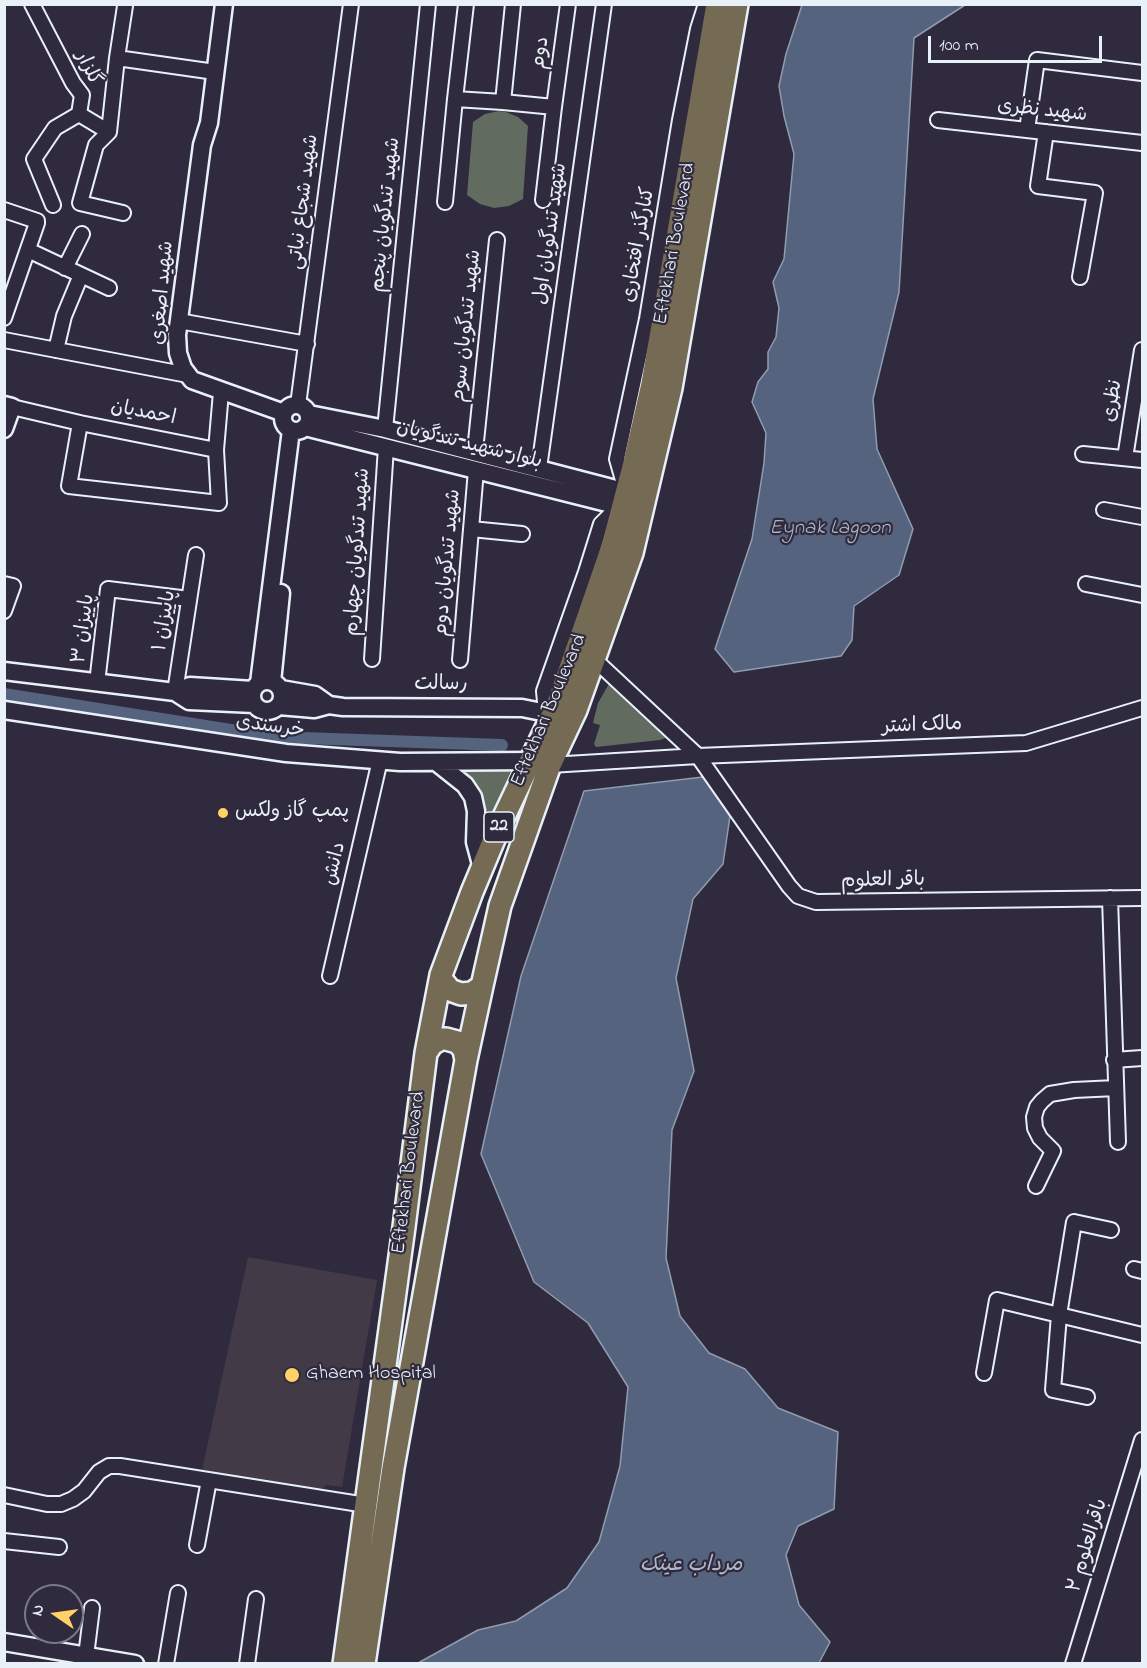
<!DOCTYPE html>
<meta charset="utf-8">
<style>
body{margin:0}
#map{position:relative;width:1147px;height:1668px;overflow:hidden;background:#2f2a3d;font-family:"Indie Flower",sans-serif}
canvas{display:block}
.frame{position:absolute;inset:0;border:6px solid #e8f1f8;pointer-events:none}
.north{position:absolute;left:24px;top:1584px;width:60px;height:60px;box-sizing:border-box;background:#2f2a3d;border:2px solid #797a88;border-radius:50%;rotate:283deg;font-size:16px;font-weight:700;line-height:24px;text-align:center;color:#e8f1f8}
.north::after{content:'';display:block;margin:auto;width:21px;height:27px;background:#ffd166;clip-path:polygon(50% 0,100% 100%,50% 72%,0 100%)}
.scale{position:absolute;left:928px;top:36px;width:174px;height:27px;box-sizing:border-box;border:3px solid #e8f1f8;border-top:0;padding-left:8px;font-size:18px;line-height:21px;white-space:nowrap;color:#e8f1f8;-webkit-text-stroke:4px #2f2a3d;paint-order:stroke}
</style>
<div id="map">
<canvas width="1147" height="1668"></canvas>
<div class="frame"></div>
<div class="north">N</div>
<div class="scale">100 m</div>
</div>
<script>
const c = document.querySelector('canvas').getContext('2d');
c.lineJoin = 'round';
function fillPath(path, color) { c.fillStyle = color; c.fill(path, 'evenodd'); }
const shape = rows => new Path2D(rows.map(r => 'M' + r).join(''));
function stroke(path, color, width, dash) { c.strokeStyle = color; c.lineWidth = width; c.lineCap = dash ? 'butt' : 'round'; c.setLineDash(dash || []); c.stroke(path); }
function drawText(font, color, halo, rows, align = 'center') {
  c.font = font + ' "Indie Flower","Playpen Sans Arabic",sans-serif'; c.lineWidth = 4.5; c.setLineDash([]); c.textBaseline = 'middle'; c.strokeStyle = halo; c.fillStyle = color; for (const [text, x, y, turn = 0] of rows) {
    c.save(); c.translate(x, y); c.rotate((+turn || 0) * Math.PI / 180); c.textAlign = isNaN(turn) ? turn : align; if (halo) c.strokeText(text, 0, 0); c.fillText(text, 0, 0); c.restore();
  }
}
fillPath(shape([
 [248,1257,377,1280,342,1487,327,1485,319,1491,202,1470]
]), '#433a48');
fillPath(shape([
 [499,111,506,112,518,117,528,126,523,199,509,206,494,208,480,204,467,195,473,122,485,114],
 [610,682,668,737,660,740,596,747,594,744,600,725,593,723,598,703],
 [461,767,515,771,484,833,482,832,478,790,471,780,458,770]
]), '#616b60');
const water = shape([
 [802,5,965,5,914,38,899,292,873,399,877,449,913,529,899,575,854,606,852,640,841,656,734,672,715,649,752,539,764,463,766,433,752,402,758,382,768,369,768,352,776,337,779,308,773,282,784,259,794,154,784,116,779,86,786,54,802,5],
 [703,777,730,816,723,864,693,899,676,978,694,1071,672,1130,666,1258,680,1316,709,1353,745,1369,778,1408,838,1432,834,1509,798,1526,786,1555,799,1605,830,1642,819,1663,418,1663,478,1630,516,1621,567,1588,599,1542,620,1466,628,1387,588,1323,534,1282,481,1154,521,976,584,791,703,777]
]);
fillPath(water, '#56637f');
stroke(water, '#909caf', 1.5);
stroke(shape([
 [4,694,275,737,502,745]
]), '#56637f', 12);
const minor = shape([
 [32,4,73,83,82,95,79,114,55,128,34,159,53,205],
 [466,4,455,99,503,102],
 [513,4,503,102,554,107,543,200],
 [117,58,215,72],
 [554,107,568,4],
 [79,114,109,132],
 [938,120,1142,143],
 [1027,130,1037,60,1142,73],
 [1046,132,1038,186,1095,193,1080,277],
 [445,202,455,99],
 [4,210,37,221,37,223,4,318],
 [123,213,80,203,96,145,109,132,117,58,125,6],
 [28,250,109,288],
 [65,268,82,234],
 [179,321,307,344],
 [4,340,188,375],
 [56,350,64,316,81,275],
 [298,405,351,4],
 [12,407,80,423,216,450,221,392],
 [80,423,69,486,219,503,216,450],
 [385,429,428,4],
 [475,451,497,240],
 [1083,454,1142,460],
 [1125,458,1142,350],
 [539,468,604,4],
 [625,487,617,459,647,319,680,120,698,29,706,4],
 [1104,510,1142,517],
 [471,529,522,534],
 [4,584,13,586,4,611],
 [1086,584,1142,595],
 [372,659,386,447],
 [594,659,698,756,789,886,798,896,816,902,1142,898],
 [460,660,476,470],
 [97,683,108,589,189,599],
 [175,692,196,555],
 [552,714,545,702,544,691,586,572,601,524,611,514,623,507],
 [550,765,698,756,1026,743,1142,708],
 [1110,898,1118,1142],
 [330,976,380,760],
 [1114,1060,1142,1058],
 [1036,1186,1053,1151,1040,1138,1035,1128,1034,1117,1037,1107,1042,1101,1050,1094,1074,1090,1116,1088],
 [1134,1269,1142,1271],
 [984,1373,997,1300,1142,1335],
 [1087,1397,1053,1390,1059,1315,1074,1222,1111,1230],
 [4,1495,47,1504,61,1504,73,1499,84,1491,99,1472,109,1466,120,1466,366,1505],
 [4,1541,59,1547],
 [197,1545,209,1480],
 [85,1664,92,1608],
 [166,1664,178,1593],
 [247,1664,256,1599],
 [1073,1664,1142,1440]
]);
const tertiary = shape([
 [224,4,209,123,202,145,177,335,178,353,183,368,192,380,284,413],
 [4,405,12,407,4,429],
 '283 418a13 13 0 1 1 26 0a13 13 0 1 1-26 0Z',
 [309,414,385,429,627,492],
 [305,427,623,507],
 [4,671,175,692,189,701,254,704],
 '252 696a15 15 0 1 1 30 0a15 15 0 1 1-30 0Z',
 [272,682,281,593],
 [259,683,291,430],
 [281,689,315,695,329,705],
 [175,692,190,686,253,690],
 [279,706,314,709,329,705,343,707,522,708,552,714],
 [4,710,286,753,400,762,531,761],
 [436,762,465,785,473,797,476,811,475,842,482,868],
 [4,1642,135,1664]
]);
const trunk = shape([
 [441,975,442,980,450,990,461,994,472,993,482,986],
 [426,1053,432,1044,441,1039,446,1039,457,1042,461,1046,464,1050,466,1060],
 [344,1664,404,1227,426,1053,441,975,472,892,500,825,558,703,612,547,633,467,652,384,717,4],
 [364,1664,393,1468,466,1060,482,986,500,906,550,765,576,710,632,553,671,388,737,4]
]);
stroke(minor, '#e8f1f8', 18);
stroke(tertiary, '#e8f1f8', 21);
stroke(trunk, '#e8f1f8', 26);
stroke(minor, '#2f2a3d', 14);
stroke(tertiary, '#2f2a3d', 16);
stroke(trunk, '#756b55', 21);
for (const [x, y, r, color] of [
 [223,813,6,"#ffd166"],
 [292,1375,8,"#ffd166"]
]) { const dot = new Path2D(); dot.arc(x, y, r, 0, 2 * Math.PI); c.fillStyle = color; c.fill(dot); stroke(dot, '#2f2a3d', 2); }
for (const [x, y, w] of [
 [499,827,30]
]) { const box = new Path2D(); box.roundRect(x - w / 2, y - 15, w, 30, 4.5); c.fillStyle = '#2f2a3d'; c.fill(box); stroke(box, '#e8f1f8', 1.5); }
drawText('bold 18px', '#e8f1f8', null, [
 ["22",499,827]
]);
drawText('20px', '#e8f1f8', '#2f2a3d', [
 ["دوم",542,53,-82],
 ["گلزار",87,69,64],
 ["شهید نظری",1042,112,6],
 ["شهید شجاع نباتی",305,202,-83],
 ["شهید تندگویان پنجم",387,215,-84],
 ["شهید تندگویان اول",552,234,-82],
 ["Eftekhari Boulevard",676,244,-80],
 ["کنارگذر افتخاری",640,245,-80],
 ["شهید اصغری",164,293,-85],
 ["شهید تندگویان سوم",468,326,-84],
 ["نظری",1114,401,-81],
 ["احمدیان",143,414,11],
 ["بلوار شهید تندگویان",469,446,14],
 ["شهید تندگویان چهارم",359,552,-86],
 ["شهید تندگویان دوم",449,563,-85],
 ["پاییزان ۱",166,621,-81],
 ["پاییزان ۳",85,629,-82],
 ["رسالت",441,686],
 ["Eftekhari Boulevard",550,711,-67],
 ["مالک اشتر",922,727,-2],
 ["خرسندی",270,728,8],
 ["دانش",336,864,-77],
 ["باقر العلوم",883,882,-1],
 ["Eftekhari Boulevard",410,1173,-83],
 ["باقرالعلوم ۲",1089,1546,-73]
]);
drawText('20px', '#e8f1f8', '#2f2a3d', [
 ["پمپ گاز ولکس",235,813],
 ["Ghaem Hospital",306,1375]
], 'left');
drawText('italic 21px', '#aeb8c8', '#2f2a3d', [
 ["Eynak Lagoon",830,530],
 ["مرداب عینک",691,1567]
]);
</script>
